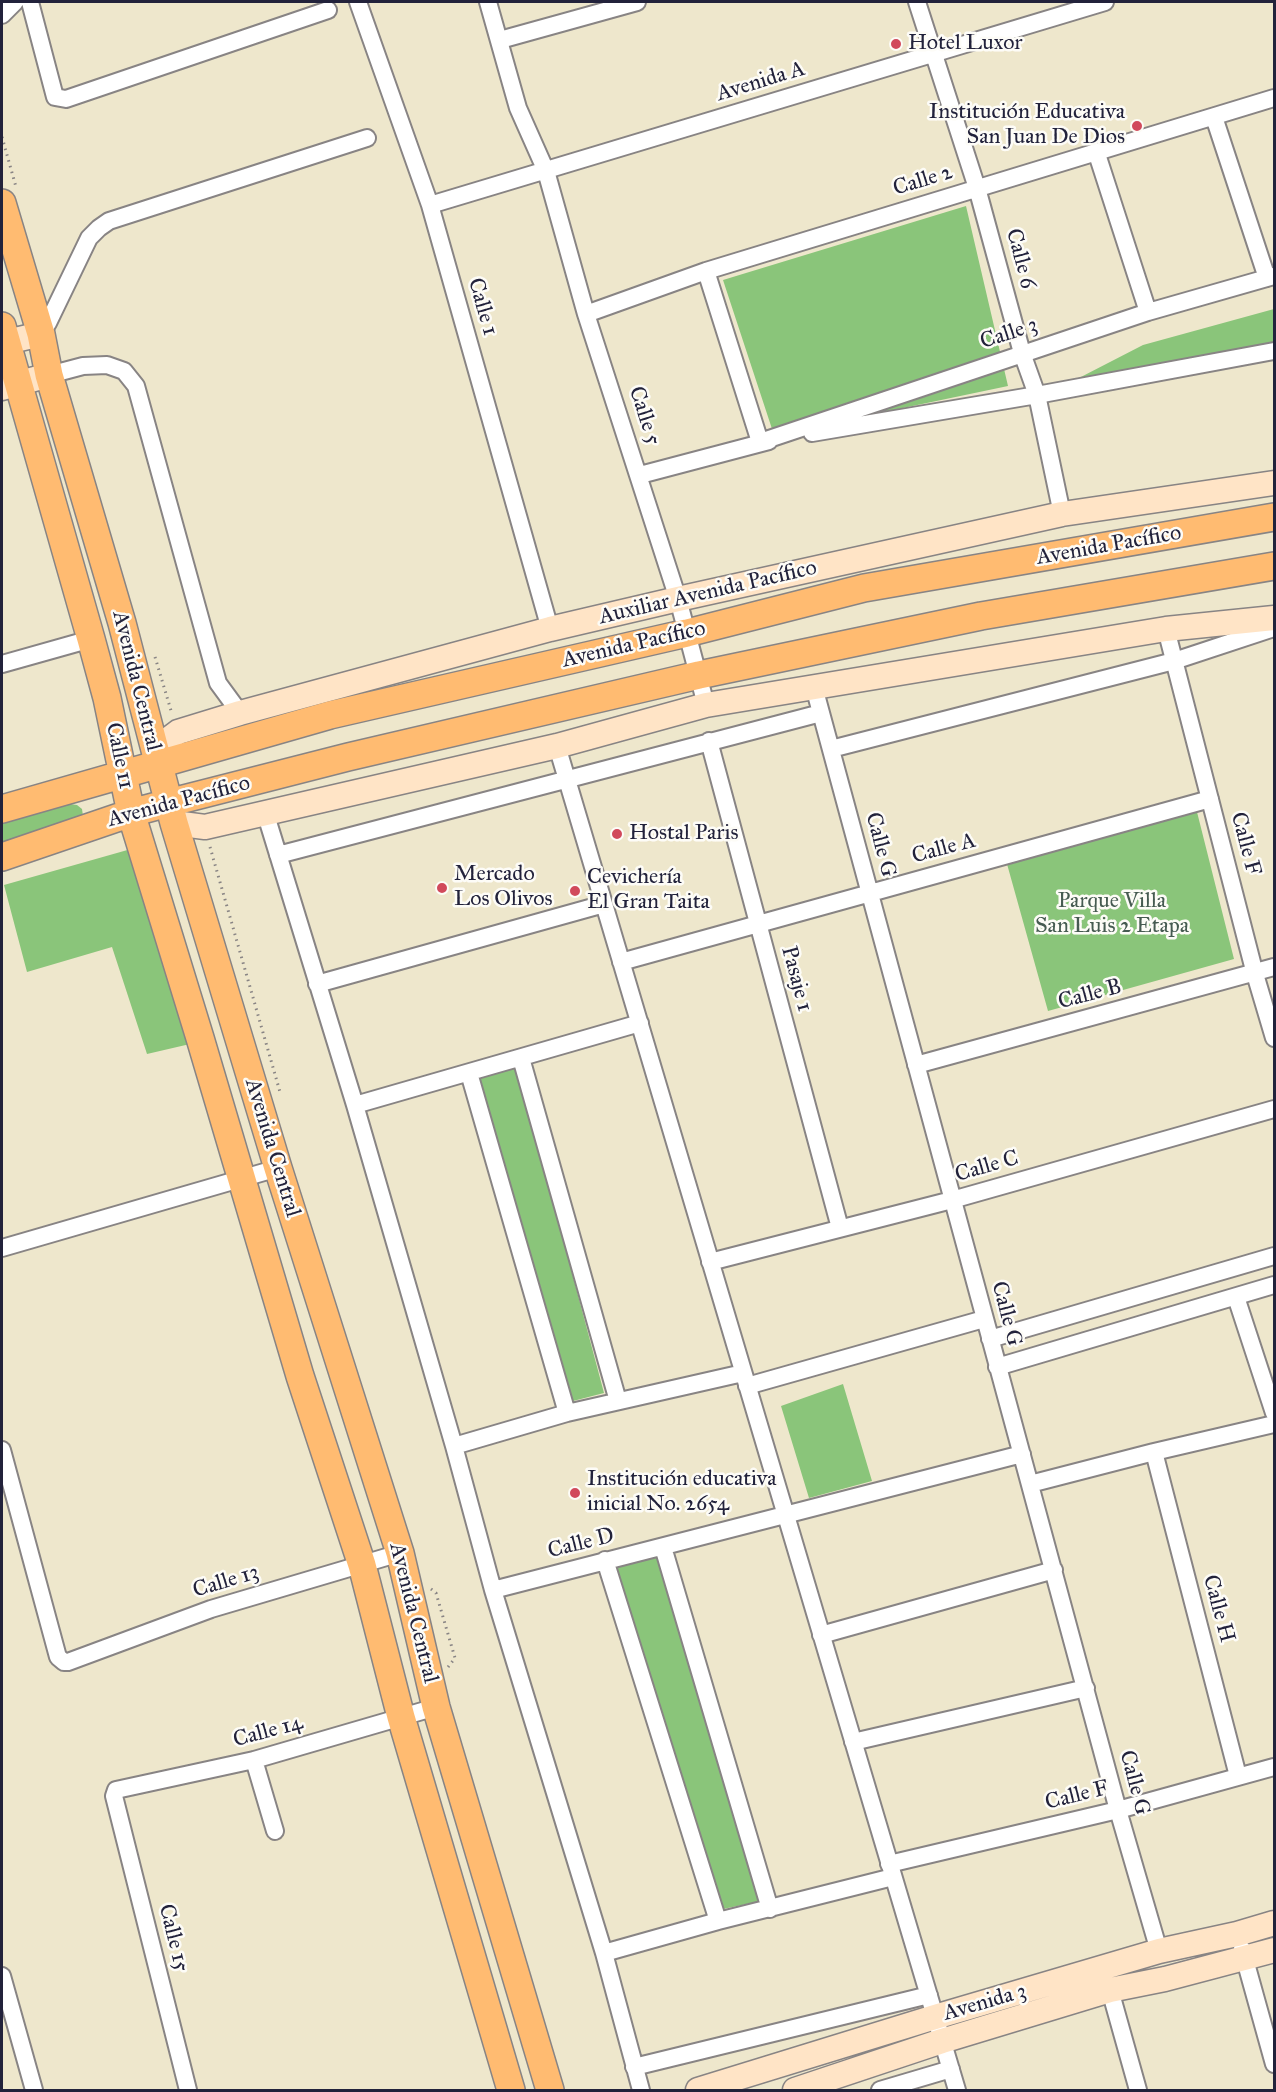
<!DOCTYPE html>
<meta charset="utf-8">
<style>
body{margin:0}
#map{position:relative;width:1276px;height:2092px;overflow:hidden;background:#eee7cc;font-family:"IM FELL Great Primer",serif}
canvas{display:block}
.frame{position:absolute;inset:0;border:3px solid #22223b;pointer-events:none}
</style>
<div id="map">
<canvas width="1276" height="2092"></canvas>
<div class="frame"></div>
</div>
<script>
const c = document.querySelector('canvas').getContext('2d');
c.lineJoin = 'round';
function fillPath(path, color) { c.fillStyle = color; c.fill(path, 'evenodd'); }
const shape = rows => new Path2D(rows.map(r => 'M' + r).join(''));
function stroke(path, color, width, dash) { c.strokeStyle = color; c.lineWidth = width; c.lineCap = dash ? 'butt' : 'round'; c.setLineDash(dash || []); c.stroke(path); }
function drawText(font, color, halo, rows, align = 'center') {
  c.font = font + ' "IM FELL Great Primer",serif'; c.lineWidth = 5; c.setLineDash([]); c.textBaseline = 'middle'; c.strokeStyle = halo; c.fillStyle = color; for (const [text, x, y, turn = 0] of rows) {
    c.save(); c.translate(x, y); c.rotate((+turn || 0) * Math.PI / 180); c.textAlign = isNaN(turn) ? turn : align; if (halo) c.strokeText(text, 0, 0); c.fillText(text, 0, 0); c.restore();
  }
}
fillPath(shape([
 [966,206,1008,386,774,435,723,280],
 [1274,309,1274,342,1077,379,1143,345],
 [70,804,77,805,82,809,83,816,2,848,2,824],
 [1197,812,1234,959,1048,1011,1007,864],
 [131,849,190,1044,147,1054,112,947,27,972,4,885],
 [517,1066,604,1393,573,1401,476,1078],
 [843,1384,872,1481,809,1498,781,1406],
 [660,1554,761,1901,723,1909,612,1565]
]), '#8ac57a');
const street = shape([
 [30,2,55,97,66,99,328,10],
 [358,2,430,205,550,629],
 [488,2,518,108,546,171,586,314,678,599,706,705],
 [917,2,977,188,1022,353,1037,395,1062,514],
 [2,15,15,2],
 [500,40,637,2],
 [1214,117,1267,278],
 [1096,151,1148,312],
 [430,205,1105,2],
 [706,271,760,442,1148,312,1274,276],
 [586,314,706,271,1274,98],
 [41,334,48,323,89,238,99,228,109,221,367,138],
 [49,375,83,366,107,365,124,371,136,386,218,683,240,713],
 [812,433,1037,395,1274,351],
 [640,475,769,441],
 [1166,629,1255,974,1274,1038],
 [2,664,91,639],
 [814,687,1118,1810,1159,1951],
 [709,741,840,1228],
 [557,746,957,2090],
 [831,749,1174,661,1274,628],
 [265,812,355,1105,454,1446,493,1590,604,1953,641,2090],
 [278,855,821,713],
 [621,962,1210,799],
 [317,984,604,904],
 [521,1058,618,1401],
 [916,1065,1274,967],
 [469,1073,567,1413],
 [355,1105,640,1023],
 [2,1248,278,1168],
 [710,1262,952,1200,1274,1109],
 [1236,1297,1274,1413],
 [990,1339,1274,1256],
 [997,1367,1274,1285],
 [747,1386,984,1319],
 [454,1446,567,1413,743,1373],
 [2,1450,58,1657,64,1662,68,1662,211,1609,400,1553],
 [1154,1452,1238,1776],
 [1030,1484,1154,1452,1274,1424],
 [663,1547,770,1909],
 [605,1560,718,1921],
 [493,1590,1022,1454],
 [821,1635,1054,1570],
 [853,1742,1086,1688],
 [254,1760,275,1831],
 [889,1864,1118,1810,1274,1767],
 [1242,1949,1274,2064],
 [604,1953,718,1921,893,1877],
 [2,1976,34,2090],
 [1110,1990,1138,2090],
 [634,2067,929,1995],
 [188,2090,114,1796,116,1790,254,1760,436,1707],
 [880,2090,951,2069]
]);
const secondary = shape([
 [2,343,41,334],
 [2,388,49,375],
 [154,750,178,732,240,713,550,629,678,599,1062,514,1274,483],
 [174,823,205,827,557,746,706,705,1166,629,1274,618],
 [698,2090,935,2017,1159,1951,1237,1934,1274,1923],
 [795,2090,942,2041,1110,1990,1165,1979,1274,1950]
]);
const primary = shape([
 [2,203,41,334,49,375,122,623,174,823,278,1168,400,1553,436,1707,550,2090],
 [2,326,91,639,107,698,131,813,200,1038,300,1376,362,1565,401,1717,511,2090],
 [2,809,330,715,687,633,864,588,1274,517],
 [2,857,131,813,168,803,348,757,699,675,981,616,1274,566]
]);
stroke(street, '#888484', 20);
stroke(secondary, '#888484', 27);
stroke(primary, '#888484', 30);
stroke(shape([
 [2,137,16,187],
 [155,657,172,714],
 [210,847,280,1092],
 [431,1589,436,1593,455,1658,448,1667]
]), '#888484', 3, [1.5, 4.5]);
stroke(street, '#fff', 16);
stroke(secondary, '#ffe4c6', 24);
stroke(primary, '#ffbb71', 27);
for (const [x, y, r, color] of [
 [896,44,6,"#d1495b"],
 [1137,126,6,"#d1495b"],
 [617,834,6,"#d1495b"],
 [442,888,6,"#d1495b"],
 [575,891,6,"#d1495b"],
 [575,1493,6,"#d1495b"]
]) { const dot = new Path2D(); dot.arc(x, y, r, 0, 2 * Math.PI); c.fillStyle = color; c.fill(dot); stroke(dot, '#fdfcf7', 2); }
drawText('22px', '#22223b', '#fdfcf7', [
 ["Hotel Luxor",908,44],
 ["Institución Educativa",1125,113,"right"],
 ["San Juan De Dios",1125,138,"right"],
 ["Hostal Paris",629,834],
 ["Mercado",454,875],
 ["Los Olivos",454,900],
 ["Cevichería",587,878],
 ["El Gran Taita",587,903],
 ["Institución educativa",587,1480],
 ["inicial No. 2654",587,1505]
], 'left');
drawText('22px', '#22223b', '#fdfcf7', [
 ["Avenida A",761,82,-17],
 ["Calle 2",923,181,-17],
 ["Calle 6",1020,259,75],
 ["Calle 1",482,307,74],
 ["Calle 3",1009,334,-18],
 ["Calle 5",644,416,72],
 ["Avenida Pacífico",1109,546,-10],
 ["Auxiliar Avenida Pacífico",708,593,-13],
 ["Avenida Pacífico",634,645,-13],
 ["Avenida Central",136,681,76],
 ["Calle 11",119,756,78],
 ["Avenida Pacífico",179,802,-15],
 ["Calle F",1245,844,75],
 ["Calle G",880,845,75],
 ["Calle A",944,849,-15],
 ["Pasaje 1",796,979,75],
 ["Calle B",1090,995,-15],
 ["Avenida Central",272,1148,73],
 ["Calle C",987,1167,-16],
 ["Calle G",1006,1314,75],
 ["Calle D",581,1544,-14],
 ["Calle 13",226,1582,-17],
 ["Calle H",1218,1609,75],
 ["Avenida Central",413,1613,76],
 ["Calle 14",268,1732,-15],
 ["Calle G",1134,1783,75],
 ["Calle F",1077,1796,-14],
 ["Calle 15",173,1938,76],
 ["Avenida 3",985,2003,-16]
]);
drawText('22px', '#465b51', '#fdfcf7', [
 ["Parque Villa",1112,902],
 ["San Luis 2 Etapa",1112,927]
]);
</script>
